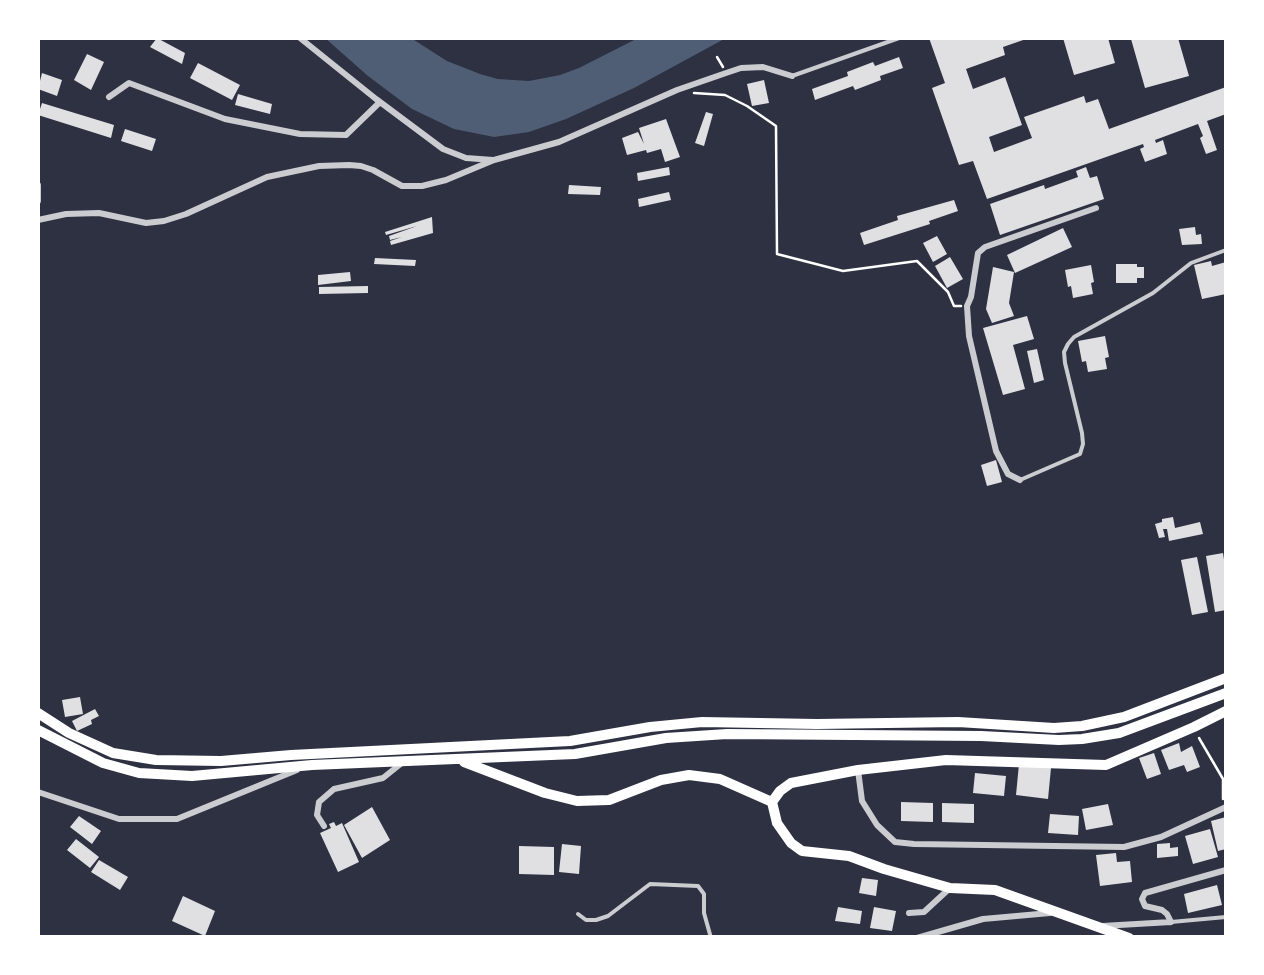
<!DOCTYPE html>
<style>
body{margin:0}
#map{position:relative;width:1264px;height:975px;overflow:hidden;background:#2d3142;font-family:"Zilla Slab",serif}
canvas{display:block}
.frame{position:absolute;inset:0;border:40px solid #fff;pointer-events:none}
</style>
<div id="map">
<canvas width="1264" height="975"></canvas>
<div class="frame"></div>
</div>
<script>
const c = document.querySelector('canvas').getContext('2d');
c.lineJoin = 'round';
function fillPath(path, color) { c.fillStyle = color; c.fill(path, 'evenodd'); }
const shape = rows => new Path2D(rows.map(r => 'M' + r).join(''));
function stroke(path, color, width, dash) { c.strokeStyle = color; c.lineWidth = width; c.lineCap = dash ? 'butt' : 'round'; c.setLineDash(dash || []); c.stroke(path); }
fillPath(shape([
 [325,38,411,38,447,61,480,74,498,79,529,81,560,75,579,68,638,38,726,38,634,88,566,119,529,132,494,137,454,129,412,109,368,76]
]), '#4f5d75');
fillPath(shape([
 [157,38,185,53,182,64,150,47],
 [929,38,1029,38,1003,47,1005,55,966,69,973,89,1005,77,1022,125,989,137,994,152,1032,138,1024,117,1084,96,1086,103,1098,99,1109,129,1226,87,1226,114,1207,121,1217,150,1206,154,1200,138,1203,136,1198,124,1155,140,1156,143,1163,140,1167,154,1145,162,1140,149,1144,147,1143,144,987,199,973,161,959,165,932,88,945,83],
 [1063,38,1108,38,1115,63,1074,75],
 [1136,38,1178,38,1189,76,1145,88,1131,39],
 [87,54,104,62,91,90,74,80],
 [899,57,903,68,880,76,881,80,855,90,853,86,815,100,812,89,848,76,847,72,873,62,875,66],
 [198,63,240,85,232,100,190,78],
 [42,73,62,80,57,96,38,89],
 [764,80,769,103,752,106,747,84],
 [238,94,272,104,270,114,235,105],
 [42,103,114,125,111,138,38,115],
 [706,112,713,114,704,146,695,143],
 [666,119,680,157,665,162,661,149,647,153,646,150,627,155,622,138,638,132,644,144,639,128],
 [125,129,156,139,152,151,121,141],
 [669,167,670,175,638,181,637,173],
 [1086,167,1090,178,1097,176,1104,199,1000,235,990,204,1044,185,1045,189,1078,177,1076,171],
 [569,185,601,187,600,195,568,194],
 [669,192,671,200,639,207,638,199],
 [954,200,958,211,929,221,930,224,864,245,860,233,898,220,897,216],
 [432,217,433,233,391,245,390,241,402,237,390,240,389,236,417,226,386,235,385,232],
 [1195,227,1196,235,1201,234,1202,244,1182,245,1179,229],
 [1063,228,1072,247,1015,273,1007,255],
 [937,236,947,254,933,262,923,243],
 [950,257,963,279,947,288,935,266],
 [375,258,416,260,415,266,374,264],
 [1211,261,1212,266,1226,262,1226,294,1202,299,1194,265],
 [1116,264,1137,264,1137,267,1144,267,1144,278,1137,278,1137,283,1116,283],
 [1091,265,1094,282,1091,283,1093,294,1073,298,1071,286,1068,287,1065,270],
 [993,267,1014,272,1009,303,1014,316,992,323,986,309],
 [350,272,351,281,318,285,318,275],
 [368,286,368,293,319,294,319,287],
 [1027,316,1034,339,1013,345,1025,389,1003,395,983,328],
 [1105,336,1109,357,1105,358,1107,369,1088,372,1086,361,1082,362,1078,341],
 [1037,349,1044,380,1034,383,1027,351],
 [996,460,1002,482,987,486,981,465],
 [1173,517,1175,528,1200,522,1203,534,1169,541,1167,529,1163,529,1165,537,1159,538,1155,524,1162,522,1162,519],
 [1223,553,1226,573,1226,610,1215,612,1206,556],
 [1197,557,1208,612,1192,615,1181,560],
 [80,697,83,714,65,717,62,700],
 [95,709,99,716,91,720,92,724,77,731,72,721],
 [1179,743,1181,752,1192,746,1200,767,1187,772,1184,765,1169,770,1161,750],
 [1154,753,1161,774,1147,779,1139,758],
 [1019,764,1051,768,1048,799,1016,795],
 [975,773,1006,776,1004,796,973,793],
 [901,802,933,803,933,822,901,821],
 [942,803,974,804,974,823,942,822],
 [1108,804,1113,825,1086,830,1082,809],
 [372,807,390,840,362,858,344,825],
 [1050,814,1079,816,1078,835,1048,833],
 [79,816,101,831,92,844,70,827],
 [1226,817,1226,849,1218,851,1211,821],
 [334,822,336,826,342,823,359,862,338,872,320,833,331,828,329,824],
 [1210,829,1218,857,1193,864,1185,836],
 [76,839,99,857,90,868,67,850],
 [1170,843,1170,848,1178,847,1178,856,1157,858,1157,844],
 [562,844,581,846,579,874,559,872],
 [519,846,554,847,554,875,519,874],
 [1116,853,1117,862,1130,861,1132,882,1100,886,1096,855],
 [99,860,128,877,120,890,91,872],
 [862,878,878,880,876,896,859,893],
 [1217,885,1222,905,1188,913,1184,894],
 [183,896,215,911,205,936,172,921],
 [838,907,862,911,860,924,835,921],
 [874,907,896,911,892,931,870,928]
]), '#e0e0e3');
stroke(shape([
 [717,57,723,67],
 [694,93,725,95,747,106,776,126,777,254,843,271,917,261,948,292,954,306,961,306],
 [1199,738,1223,779,1223,799]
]), '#fff', 2.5);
stroke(shape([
 [792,76,899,38],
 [1020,480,1080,454,1083,444,1082,433,1065,363,1064,352,1068,344,1074,337,1153,293,1191,263,1226,250],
 [578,914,586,920,596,920,608,916,650,884,698,886,704,894,704,913,711,938],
 [1171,922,1226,917]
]), '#caccd0', 4);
stroke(shape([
 [300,38,376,99,443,149,466,158,493,160],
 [109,97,129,83,225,119,300,134,346,135,380,102],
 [38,185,38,201],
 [38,220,66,214,99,213,146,223,164,221,186,214,267,177,319,166,349,165,361,166,373,170,402,186,422,186,446,180,494,160,559,142,677,90,726,73,741,68,763,67,792,76],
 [1020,480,1008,474,996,451,969,336,967,306,971,297,978,253,985,247,1096,208],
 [858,770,862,801,877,825,895,842,914,844,1124,847,1161,837,1226,807],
 [38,792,119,819,177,819,297,770],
 [324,826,317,815,319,802,334,789,383,778,403,762],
 [909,913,924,912,950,888],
 [1171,922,1167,914,1162,910,1145,906,1142,899,1145,893,1226,870],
 [1102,926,1171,922],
 [917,938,983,919,1050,913]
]), '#caccd0', 6);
stroke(shape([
 [38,713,69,733,113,753,156,760,221,761,291,755,570,741,650,727,702,722,817,724,958,722,1054,728,1082,726,1124,717,1226,678],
 [38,730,103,763,139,773,192,776,312,765,575,754,666,738,727,734,981,736,1059,740,1082,739,1119,733,1226,693],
 [464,762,545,793,577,801,609,800,661,780,689,775,720,779,772,802],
 [1129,938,995,890,950,888,884,869,849,856,802,851,791,843,777,823,772,802,780,791,791,783,858,770,946,760,1106,765,1194,727,1226,711]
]), '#fff', 10);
</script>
